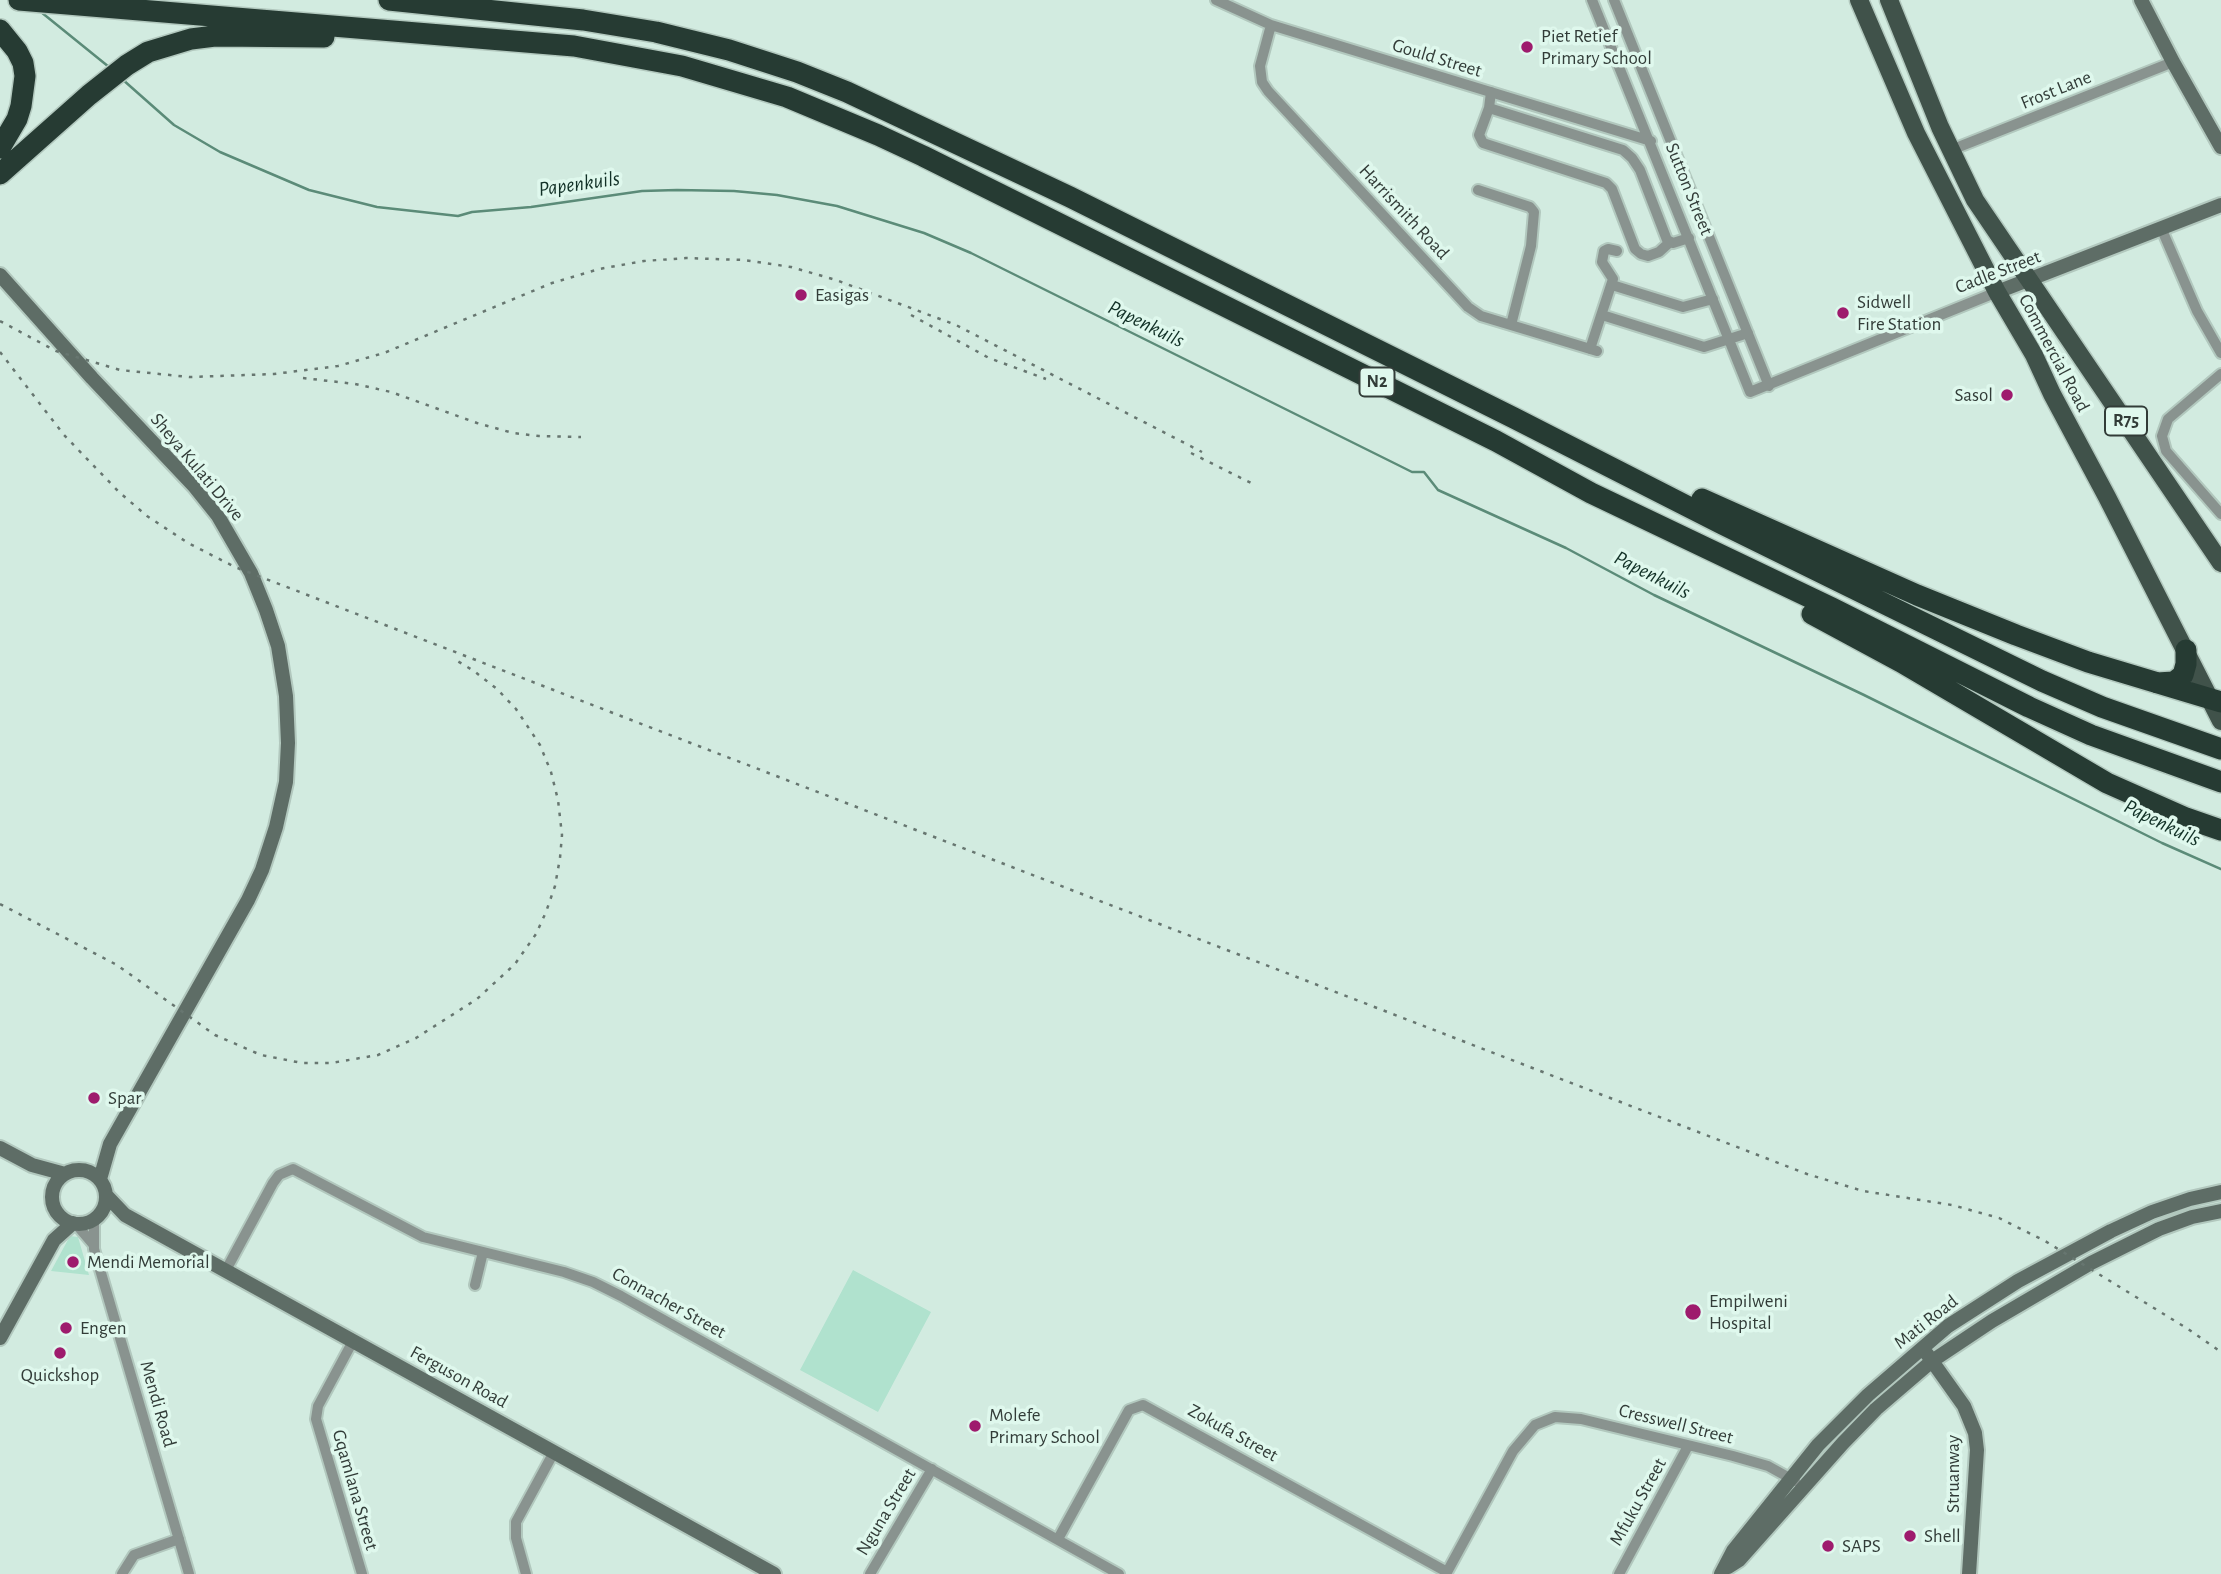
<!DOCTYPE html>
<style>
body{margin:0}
canvas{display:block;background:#d2ebe0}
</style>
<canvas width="2221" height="1574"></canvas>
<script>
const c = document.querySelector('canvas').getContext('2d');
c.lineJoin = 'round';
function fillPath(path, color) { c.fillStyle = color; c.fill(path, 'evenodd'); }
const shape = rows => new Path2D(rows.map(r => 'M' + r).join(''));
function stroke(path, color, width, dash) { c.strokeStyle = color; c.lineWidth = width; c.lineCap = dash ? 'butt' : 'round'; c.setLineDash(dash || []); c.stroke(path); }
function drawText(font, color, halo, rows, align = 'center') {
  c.font = font + ' "Alegreya Sans",sans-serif'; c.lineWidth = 7; c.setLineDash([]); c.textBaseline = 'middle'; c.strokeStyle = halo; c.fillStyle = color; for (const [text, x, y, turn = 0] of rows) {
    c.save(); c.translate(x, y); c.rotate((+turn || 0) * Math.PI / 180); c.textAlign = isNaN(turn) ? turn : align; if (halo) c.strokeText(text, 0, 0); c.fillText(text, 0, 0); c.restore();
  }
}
fillPath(shape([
 [70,1236,78,1237,89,1275,51,1271],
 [853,1270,931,1312,878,1412,800,1370]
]), '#b0e2ce');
stroke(shape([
 [41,12,109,67],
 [122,79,174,125,220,152,309,190,377,207,458,216,472,212,531,207,642,191,677,190,734,191,777,195,837,206,924,233,971,253,1398,465,1412,472,1424,472,1438,490,1566,548,1654,595,1864,695,2162,843,2221,869]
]), '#5b8b78', 2.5);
const street = shape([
 [1216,0,1271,25,1651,141],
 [1592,0,1750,392,1997,292],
 [1614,0,1769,386],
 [1271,25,1260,66,1262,82,1268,91,1468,307,1481,316,1597,351],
 [1491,92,1489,108,1479,135,1483,143,1606,183,1612,189,1635,249,1641,254,1648,256,1659,252,1670,242],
 [1489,108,1623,150,1632,158,1640,170,1667,240,1673,243,1689,238],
 [1951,150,2173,62],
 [1478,190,1530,207,1534,212,1531,246,1511,325],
 [2162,230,2197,311,2221,353],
 [1612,285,1683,307,1713,299],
 [1602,315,1704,347,1748,333],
 [1590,349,1613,279,1602,262,1604,251,1608,249,1617,251],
 [2221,374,2168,419,2162,436,2166,451,2221,514],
 [94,1220,94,1249,189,1574],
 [75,1223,93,1244],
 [226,1270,273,1183,279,1175,293,1169,423,1237,564,1272,593,1282,621,1296,1119,1574],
 [475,1285,483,1252],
 [353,1341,318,1406,316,1419,362,1574],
 [1058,1539,1129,1410,1143,1405,1447,1572],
 [122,1574,134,1555,179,1539],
 [526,1574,516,1538,516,1522,554,1452],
 [870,1574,932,1469],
 [1446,1574,1513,1451,1535,1425,1555,1417,1581,1419,1733,1456,1768,1466,1795,1481],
 [1619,1574,1688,1446]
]);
const secondary = shape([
 [2141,0,2173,62,2221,147],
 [0,275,92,378,194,486,218,516,251,573,266,610,278,646,286,696,288,743,286,782,276,827,262,870,248,900,110,1144,100,1179],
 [1997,292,2221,205],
 [0,1148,32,1165,65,1174],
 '52 1197a27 27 0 1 1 54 0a27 27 0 1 1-54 0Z',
 [106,1195,125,1215,774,1574],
 [0,1338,54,1240,73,1223],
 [1927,1354,1964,1406,1975,1433,1977,1450,1969,1574],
 [1728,1567,1739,1560,1843,1443,1876,1409,1932,1361,1992,1321,2091,1263,2159,1229,2192,1217,2221,1211],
 [1721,1574,1733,1551,1818,1445,1868,1395,1948,1326,2018,1281,2111,1231,2152,1212,2190,1199,2221,1192]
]);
const primary = shape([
 [1859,0,1916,133,1997,292,2034,355,2052,394,2107,497,2221,721],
 [1889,0,1940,127,1975,200,2221,563]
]);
const highway = shape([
 [19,0,574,46,682,66,787,97,878,135,923,156,1496,441,1591,493,1832,608,2029,707,2091,735,2221,782],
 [389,0,583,20,656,32,729,50,797,72,847,92,1070,197,1514,418,1722,524,2042,681,2102,707,2221,749],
 [0,30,17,51,23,63,25,76,21,106,17,119,0,148],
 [0,174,89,95,127,65,148,52,191,39,215,36,324,37],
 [1702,499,1917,595,2016,635,2088,662,2221,702],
 [1812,614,1901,662,2107,783,2186,818,2221,830],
 [2157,683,2174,682,2183,675,2186,664,2186,650]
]);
stroke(street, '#b2c8be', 14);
stroke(secondary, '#b2c8be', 18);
stroke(primary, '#b2c8be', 21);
stroke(highway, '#b2c8be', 24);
stroke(street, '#89938f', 10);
stroke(secondary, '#5e6d66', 14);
stroke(primary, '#40524a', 18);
stroke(highway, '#263b33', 21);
stroke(shape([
 [911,315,989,358,1046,379],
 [0,321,56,351,120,370,189,377,274,374,338,366,384,353,552,283,599,269,644,261,686,258,744,260,791,267,836,280,956,325,1202,452],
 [0,352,64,435,119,492,147,516,188,543,235,567,1807,1174,1863,1191,1952,1205,1999,1218,2045,1241,2188,1329,2221,1352],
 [303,378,355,384,391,392,477,423,513,433,539,436,581,437],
 [1191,453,1251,483],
 [0,904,117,965,215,1035,261,1055,302,1063,331,1063,378,1055,416,1038,477,999,515,964,536,934,546,912,555,886,560,858,562,835,558,800,551,772,540,745,516,709,497,689,474,671,454,659]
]), '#677670', 2.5, [3.5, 7]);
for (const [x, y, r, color] of [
 [1527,47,7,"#9e1b6d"],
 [801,295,7,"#9e1b6d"],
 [1843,313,7,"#9e1b6d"],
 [2007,395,7,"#9e1b6d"],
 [94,1098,7,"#9e1b6d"],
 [73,1262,7,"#9e1b6d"],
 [1693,1312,9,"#9e1b6d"],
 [66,1328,7,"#9e1b6d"],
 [60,1353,7,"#9e1b6d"],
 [975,1426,7,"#9e1b6d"],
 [1910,1536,7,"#9e1b6d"],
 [1828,1546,7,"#9e1b6d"]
]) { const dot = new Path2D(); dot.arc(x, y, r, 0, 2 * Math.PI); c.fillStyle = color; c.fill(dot); stroke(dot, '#dff8ed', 2.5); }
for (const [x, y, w] of [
 [1377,382,35],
 [2126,421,42]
]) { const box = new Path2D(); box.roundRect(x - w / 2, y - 14.5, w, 29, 5); c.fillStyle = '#dff8ed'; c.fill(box); stroke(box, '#323c38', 2); }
drawText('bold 18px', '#323c38', null, [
 ["N2",1377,382],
 ["R75",2126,421]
]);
drawText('19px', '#323c38', '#dff8ed', [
 ["Piet Retief",1541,36],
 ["Primary School",1541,58],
 ["Easigas",815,295],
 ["Sidwell",1857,302],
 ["Fire Station",1857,324],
 ["Sasol",1993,395,"right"],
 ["Spar",108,1098],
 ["Mendi Memorial",87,1262],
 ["Empilweni",1709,1301],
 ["Hospital",1709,1323],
 ["Engen",80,1328],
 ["Quickshop",60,1375,"center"],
 ["Molefe",989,1415],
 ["Primary School",989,1437],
 ["Shell",1924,1536],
 ["SAPS",1842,1546]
], 'left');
drawText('19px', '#323c38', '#dff8ed', [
 ["Gould Street",1437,58,17],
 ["Frost Lane",2056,90,-22],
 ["Sutton Street",1689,189,68],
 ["Harrismith Road",1404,212,47],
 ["Cadle Street",1998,272,-21],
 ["Commercial Road",2054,353,62],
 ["Sheya Kulati Drive",197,467,50],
 ["Connacher Street",669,1303,29],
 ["Mati Road",1926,1322,-38],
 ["Ferguson Road",459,1377,29],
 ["Mendi Road",158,1404,74],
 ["Cresswell Street",1676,1424,14],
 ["Zokufa Street",1233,1433,29],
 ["Struanway",1953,1474,-90],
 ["Gqamlana Street",355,1490,74],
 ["Mfuku Street",1638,1502,-61],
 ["Nguna Street",886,1512,-59]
]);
drawText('italic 21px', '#113026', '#dff8ed', [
 ["Papenkuils",579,184,-8],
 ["Papenkuils",1146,324,26],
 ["Papenkuils",1652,575,27],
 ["Papenkuils",2162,823,26]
]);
</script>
